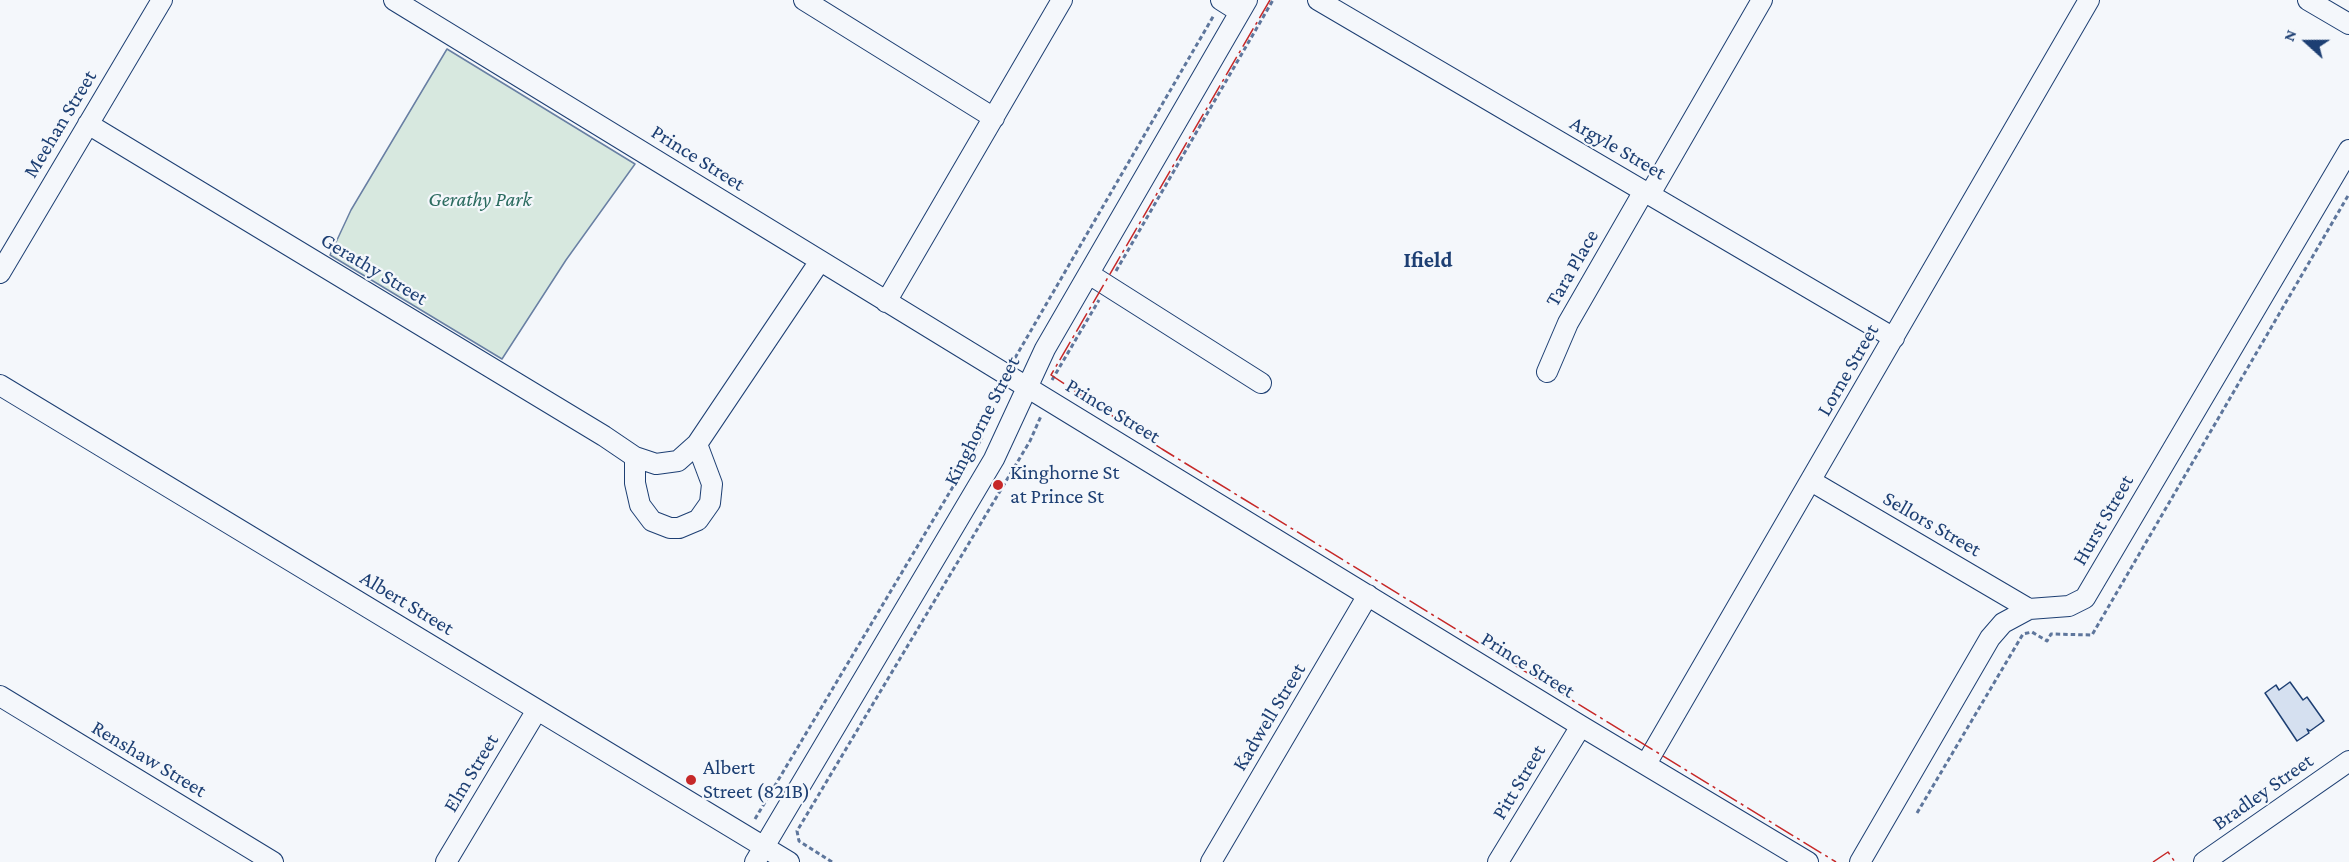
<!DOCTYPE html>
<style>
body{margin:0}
#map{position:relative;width:2349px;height:862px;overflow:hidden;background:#f4f7fb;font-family:"Crimson Pro",serif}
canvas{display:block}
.north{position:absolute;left:2277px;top:12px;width:60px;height:60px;-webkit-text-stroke:4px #f4f7fb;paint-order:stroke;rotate:291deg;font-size:16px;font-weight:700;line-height:24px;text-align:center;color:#1d3f73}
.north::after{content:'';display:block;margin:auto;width:21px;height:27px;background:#1d3f73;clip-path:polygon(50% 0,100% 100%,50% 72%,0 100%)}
</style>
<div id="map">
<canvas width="2349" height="862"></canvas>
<div class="north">N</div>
</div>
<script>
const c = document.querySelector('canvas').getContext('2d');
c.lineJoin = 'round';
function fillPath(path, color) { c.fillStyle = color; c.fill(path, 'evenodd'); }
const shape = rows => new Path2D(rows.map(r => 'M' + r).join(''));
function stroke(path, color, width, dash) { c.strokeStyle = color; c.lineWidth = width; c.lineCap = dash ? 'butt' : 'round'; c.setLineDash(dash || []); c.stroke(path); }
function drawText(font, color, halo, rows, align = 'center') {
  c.font = font + ' "Crimson Pro",serif'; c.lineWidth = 4.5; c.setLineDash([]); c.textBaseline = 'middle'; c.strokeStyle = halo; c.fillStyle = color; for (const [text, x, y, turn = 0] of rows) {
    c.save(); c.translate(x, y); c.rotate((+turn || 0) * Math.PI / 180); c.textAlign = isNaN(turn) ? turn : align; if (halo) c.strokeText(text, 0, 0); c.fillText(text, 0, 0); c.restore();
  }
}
const green = shape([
 [447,49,635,164,566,260,502,359,330,255,351,210,447,49]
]);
fillPath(green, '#d7e8df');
stroke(green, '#687fa3', 1.5);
const building = shape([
 [2290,682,2303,700,2307,697,2324,721,2310,731,2307,729,2309,733,2297,741,2265,693,2276,685,2279,690,2290,682]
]);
fillPath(building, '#d5e0f0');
stroke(building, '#1d3f73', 1.5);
const minor = shape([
 [394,0,1581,726,1808,862],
 [804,0,994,118],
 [1221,0,1240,12],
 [1318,0,1894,338],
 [2308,0,2349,24],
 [88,124,604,436,635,457,656,464,678,461,697,444,820,261],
 [1650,194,1762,0],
 [0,273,162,0],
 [1089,274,1261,383],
 [886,302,1062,0],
 [1547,372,1568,323,1644,191],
 [0,385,789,862],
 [635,457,635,483,640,505,652,521,670,528,679,528,698,520,710,503,712,484,697,444],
 [1811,481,2029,609],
 [0,696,273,862],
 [1646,764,2089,0],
 [446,862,537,710],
 [755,862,994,459,1045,349,1247,0],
 [1211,862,1368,595],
 [1498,862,1581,726],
 [1860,862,1990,638,2003,623,2029,609,2069,606,2085,598,2349,150],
 [2204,862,2349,761]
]);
stroke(minor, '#1d3f73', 22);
stroke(shape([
 [1116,271,1273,0],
 [1015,358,1214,15],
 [1052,380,1099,300],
 [1917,813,2023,634,2032,632,2047,641,2051,634,2092,635,2349,194],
 [755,819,982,438],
 [832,862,799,841,797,831,1030,441,1041,416]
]), '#5e769c', 3, [4.5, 3]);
stroke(minor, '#f4f7fb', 20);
stroke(shape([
 [1270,0,1051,375,1162,449,1836,862],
 [2153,862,2168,852,2175,862]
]), '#c62828', 1.5, [21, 4.5, 3, 4.5]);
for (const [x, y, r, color] of [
 [998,485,6,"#c62828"],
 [691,780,6,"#c62828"]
]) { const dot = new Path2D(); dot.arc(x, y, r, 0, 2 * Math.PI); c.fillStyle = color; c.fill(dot); stroke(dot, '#f4f7fb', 2); }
drawText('21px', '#1d3f73', '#f4f7fb', [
 ["Meehan Street",60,124,-59],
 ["Argyle Street",1618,148,30],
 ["Prince Street",698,158,32],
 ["Tara Place",1572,268,-60],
 ["Gerathy Street",374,269,31],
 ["Lorne Street",1848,370,-60],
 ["Prince Street",1113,411,31],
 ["Kinghorne Street",982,421,-63],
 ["Hurst Street",2103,520,-60],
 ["Sellors Street",1932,524,30],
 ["Albert Street",407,603,31],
 ["Prince Street",1528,665,32],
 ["Kadwell Street",1269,717,-59],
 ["Renshaw Street",149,759,31],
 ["Elm Street",471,773,-59],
 ["Pitt Street",1519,782,-59],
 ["Bradley Street",2263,792,-35]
]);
drawText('italic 21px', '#2c6c60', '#f4f7fb', [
 ["Gerathy Park",480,200]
]);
drawText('21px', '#1d3f73', '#f4f7fb', [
 ["Kinghorne St",1010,473],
 ["at Prince St",1010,497],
 ["Albert",703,768],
 ["Street (821B)",703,792]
], 'left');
drawText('bold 22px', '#1d3f73', '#f4f7fb', [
 ["Ifield",1428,260]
]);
</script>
